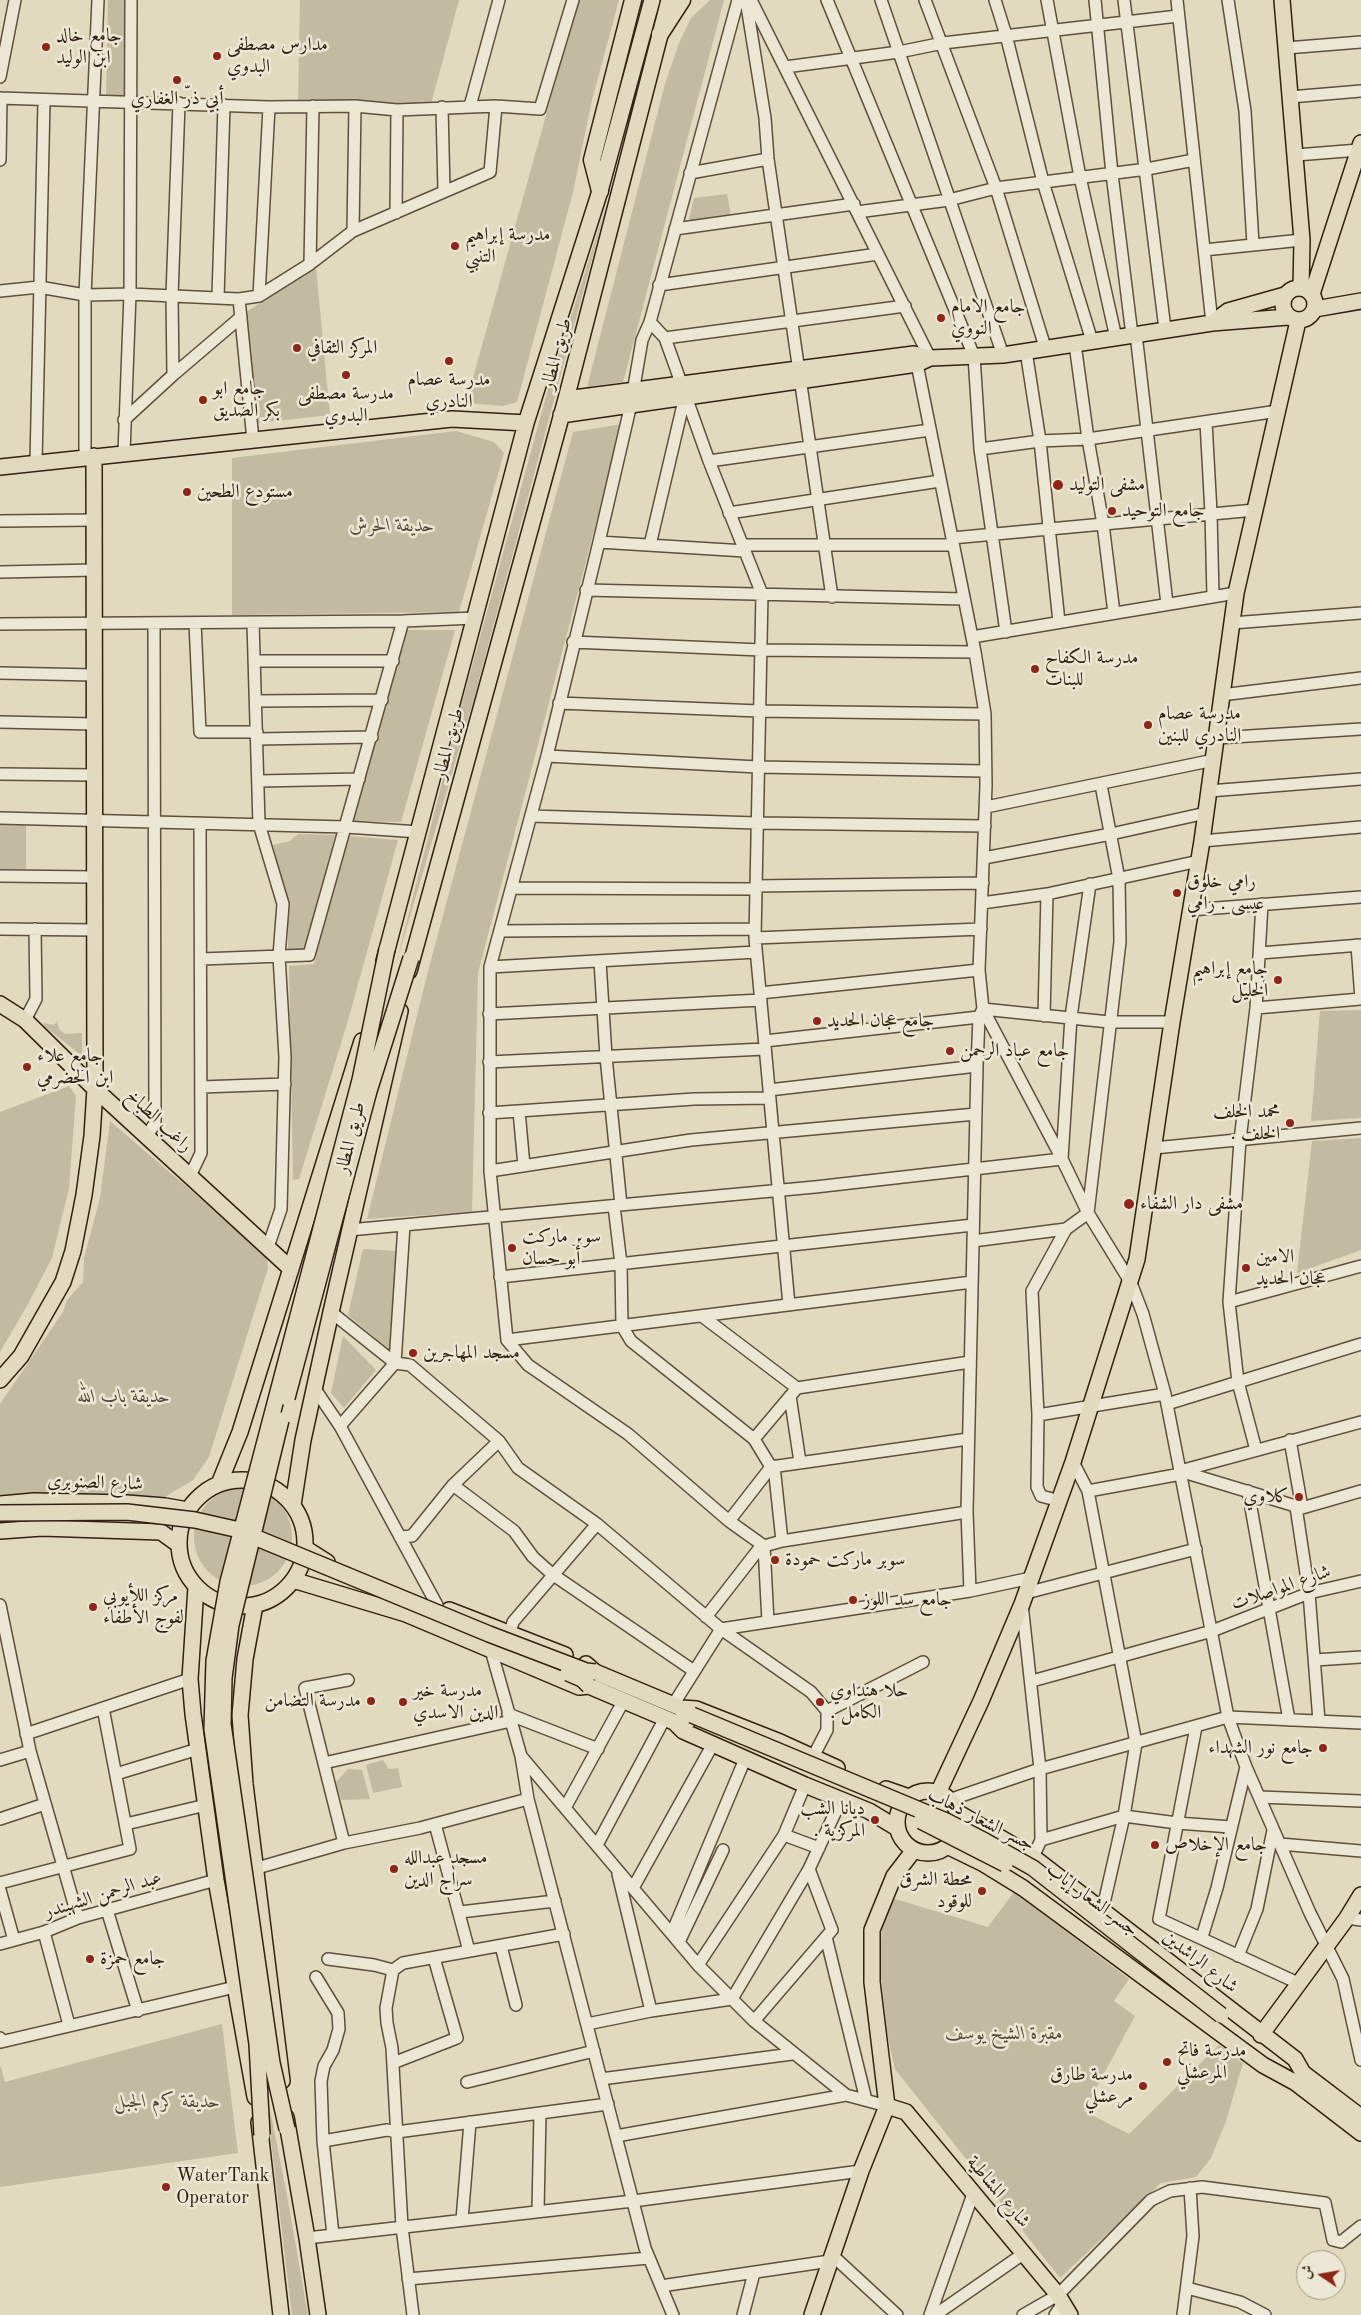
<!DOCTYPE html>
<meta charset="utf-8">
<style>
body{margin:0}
#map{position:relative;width:1361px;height:2315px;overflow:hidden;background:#e1dabe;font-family:"Old Standard TT",Amiri,serif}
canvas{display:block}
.north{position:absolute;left:1296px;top:2250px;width:50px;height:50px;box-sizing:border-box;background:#ece7d5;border:1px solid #a29887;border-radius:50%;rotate:282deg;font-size:14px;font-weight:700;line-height:20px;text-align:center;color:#322211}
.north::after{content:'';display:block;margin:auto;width:18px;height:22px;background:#8f2418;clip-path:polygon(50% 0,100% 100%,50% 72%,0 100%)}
</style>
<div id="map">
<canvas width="1361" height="2315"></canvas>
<div class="north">ش</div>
</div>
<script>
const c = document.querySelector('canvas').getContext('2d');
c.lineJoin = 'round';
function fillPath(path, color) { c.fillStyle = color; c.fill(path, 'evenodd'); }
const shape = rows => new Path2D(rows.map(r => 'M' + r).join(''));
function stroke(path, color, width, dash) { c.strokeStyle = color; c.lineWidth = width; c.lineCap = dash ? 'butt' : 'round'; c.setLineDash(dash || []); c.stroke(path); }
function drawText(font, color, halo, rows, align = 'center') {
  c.font = font + ' "Old Standard TT",Amiri,serif'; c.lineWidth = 5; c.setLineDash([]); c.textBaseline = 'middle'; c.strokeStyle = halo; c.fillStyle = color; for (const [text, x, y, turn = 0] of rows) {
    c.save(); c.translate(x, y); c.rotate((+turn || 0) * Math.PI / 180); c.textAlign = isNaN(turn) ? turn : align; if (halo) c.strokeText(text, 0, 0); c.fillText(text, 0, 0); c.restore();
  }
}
fillPath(shape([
 [108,0,126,0,124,95,106,95],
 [300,0,459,0,431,104,298,102],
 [578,0,619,0,592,100,573,192,517,402,503,406,466,403],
 [710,0,724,0,623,382,587,387,665,84,679,43,691,18],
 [727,194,731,216,688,223,694,198],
 [608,199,473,702,396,964,463,699,547,393],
 [316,268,330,415,258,423,246,312],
 [622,424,478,973,472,1212,367,1219,427,975,573,432],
 [456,431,494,442,504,453,459,612,232,615,232,458],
 [407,630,455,630,401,822,350,821],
 [0,824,26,824,26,869,0,869],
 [298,834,335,835,304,950,288,951,288,906,273,845,290,841],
 [347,836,398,840,347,1024,299,1179,293,1180,289,966,314,964],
 [1361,1010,1361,1118,1311,1121,1320,1011],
 [57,1021,59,1029,65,1034,82,1033,82,1056,43,1025,44,1023,54,1025],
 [69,1086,76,1096,69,1188,52,1258,28,1304,0,1352,0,1112],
 [110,1121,267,1256,268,1268,209,1457,193,1480,163,1498,52,1495,0,1496,0,1404,63,1312,67,1300,83,1282,84,1258,100,1198],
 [1361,1138,1361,1250,1297,1273,1312,1141],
 [363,1249,398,1251,391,1351,348,1315],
 [343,1336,376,1370,344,1408,331,1393],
 '194 1537a49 49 0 1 1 98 0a49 49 0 1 1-98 0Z',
 [383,1760,389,1769,398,1768,402,1787,373,1793,366,1765],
 [348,1769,362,1770,370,1799,341,1800,336,1782],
 [1014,1892,1129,1979,1114,2001,1135,2016,1084,2111,1129,2134,1219,2045,1243,2063,1226,2121,1211,2158,1196,2177,1161,2183,1060,2278,895,2069,888,2038,879,1961,882,1930,892,1898,988,1927],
 [222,2024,238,2153,0,2187,0,2064,5,2082],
 [263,2075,286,2190,308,2315,292,2315]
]), '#c3bba1');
const minor = shape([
 [738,0,650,322,642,340,631,404,599,542,547,756,490,967,490,1171,507,1340,528,1365,628,1434,729,1521,764,1546,782,1541,967,1512],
 [746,0,765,118,768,159,832,597],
 [751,0,930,358],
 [827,0,974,356,980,449,1006,632],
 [881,0,1003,355],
 [925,0,996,188,1045,347],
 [995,0,1006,35,1043,182,1092,341],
 [1047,0,1080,177,1116,338],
 [1095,0,1112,174,1132,335],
 [1124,0,1165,329],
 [1177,0,1212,323],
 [1228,0,1245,111,1253,244],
 [1286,48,1361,42],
 [785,67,899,52,943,43,1178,16],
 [0,77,15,0],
 [1290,97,1361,91],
 [0,98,269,107,355,106,397,110,496,106,540,109,573,0],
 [470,106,499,0],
 [442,107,444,191],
 [1296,155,1359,150],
 [0,160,1,98],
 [690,173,768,159],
 [857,212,949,200,996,188,1147,169,1194,160],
 [396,213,397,110],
 [675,229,854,204],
 [353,231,355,106],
 [1204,250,1302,240],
 [310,264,313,106],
 [659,285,878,254],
 [0,291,39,287,85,295,130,294,239,299,259,296,310,264,353,231,490,172,496,106],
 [259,296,269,107],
 [218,297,224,105],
 [239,299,253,440],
 [650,322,665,338,709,461,762,594,755,938,789,1305],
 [1136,334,1167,604],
 [665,338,905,306],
 [1075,344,1088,439,1103,524,1114,613],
 [1026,351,1040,441,1059,622],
 [917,364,975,652,985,714,986,785,979,970,983,1009,979,1017,977,1066,967,1512,970,1591],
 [173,375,241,317],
 [124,420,173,375,172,296,179,103],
 [1206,422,1211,513,1213,596],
 [980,449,1040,441,1088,439,1278,411],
 [124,453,130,294,131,0],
 [85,457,85,295,98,0],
 [709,461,930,430],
 [36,462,44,101],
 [729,513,940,481],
 [0,521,94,520],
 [952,538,1255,510],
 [599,542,745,551],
 [650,545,685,396],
 [742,545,953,545],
 [0,572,94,570],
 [586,590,964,599],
 [195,623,200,732,257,732],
 [253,623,259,824,283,904,279,956,285,1057,281,1209,268,1247],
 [1232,623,1361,613],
 [0,624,403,621,475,618],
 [972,637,1236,593],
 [573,642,761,650,975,652],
 [255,661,393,661],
 [0,673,94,675],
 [1221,695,1361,678],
 [256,701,382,700],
 [559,703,759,711,985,714],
 [0,722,94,724],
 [1217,738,1361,729],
 [257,739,372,737],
 [547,756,758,767,985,771],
 [0,774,95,775],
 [258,781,359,779],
 [1209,791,1361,779],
 [986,807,1214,760],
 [531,816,757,823,985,826],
 [0,818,346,827,419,832],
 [1202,841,1361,827],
 [984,858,1111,834,1206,813],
 [0,876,95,877],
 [756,886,983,883],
 [512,888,756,889],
 [982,903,1047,894,1199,861],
 [1190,910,1361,897],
 [0,929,95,930],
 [500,931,755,929],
 [755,938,981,929],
 [1357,945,1361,999],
 [1260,953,1361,945],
 [201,959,309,955,403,621],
 [600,961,606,1057,621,1205],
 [490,967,756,952],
 [760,993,979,970],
 [1256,1008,1361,999],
 [983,1009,1062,1159,1088,1213,1131,1283,1143,1314,1165,1394,1228,1717,1246,1767,1310,1913,1343,1979,1361,2060],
 [983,1009,1109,1022,1172,1022],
 [489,1014,761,1000],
 [1044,1016,1047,894],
 [25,1020,36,999,35,929],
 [765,1041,979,1017],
 [489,1062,765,1049],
 [201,1087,285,1084],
 [769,1090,977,1066],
 [519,1111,524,1166],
 [489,1113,694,1099,770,1098],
 [147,1136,155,1123,154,623],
 [1154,1148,1361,1128],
 [490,1171,691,1140,976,1114],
 [190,1176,201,1153,200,823],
 [614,1206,621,1264,622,1326,631,1341,754,1439,771,1467,968,1439],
 [349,1230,815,1187,1062,1159,1071,1017,1090,884],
 [973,1241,1066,1229,1088,1213,1120,942,1119,879,1101,785],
 [500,1277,973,1225],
 [1229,1302,1361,1266],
 [331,1312,395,1363,410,1365,499,1441,518,1468,597,1524,721,1629,811,1692,827,1711,827,1730,813,1757],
 [702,1316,797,1388,970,1362],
 [507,1340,972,1282],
 [315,1389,340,1426,437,1605],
 [790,1396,800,1462],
 [1167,1404,1361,1344],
 [1038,1415,1165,1394],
 [340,1426,395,1363,404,1225],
 [754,1439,797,1388],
 [1290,1440,1302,1508],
 [1256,1450,1238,1382,1229,1302,1240,1140,1256,1008,1262,904],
 [1073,1462,1088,1491,1136,1743,1124,1816,1102,1912],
 [774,1466,782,1541],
 [1180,1471,1302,1508,1361,1491],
 [1180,1471,1361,1422],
 [453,1485,514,1531,533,1557,552,1574,694,1671],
 [1088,1491,1181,1474],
 [1248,1491,1289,1720],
 [1060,1501,1041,1496,1037,1487,1038,1415,1032,1291,1066,1229],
 [1296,1507,1309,1593,1319,1721],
 [729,1521,771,1467],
 [400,1537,412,1536,453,1485,499,1441],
 [764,1546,768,1622],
 [1026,1593,1196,1549],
 [1022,1604,1040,1769,1041,1840,1033,1857],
 [0,1605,30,1751,78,1918],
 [706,1617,762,1545],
 [510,1633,513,1622,597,1524],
 [491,1650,521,1756,528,1799,645,2248,673,2315],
 [1315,1660,1361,1657],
 [1032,1681,1212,1631,1309,1593,1361,1581],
 [673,1705,721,1629,970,1591,1031,1578],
 [827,1711,923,1662],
 [508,1714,598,1749],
 [1196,1727,1159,1919,1298,1983],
 [26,1734,190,1679],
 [521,1756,698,1965,754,2021,846,2095,887,2106],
 [0,1760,30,1751],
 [324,1763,511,1721],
 [116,1774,198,1749],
 [1260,1797,1361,1801],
 [949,1800,1040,1769,1228,1717,1361,1723],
 [565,1808,624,1700],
 [0,1819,45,1804],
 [126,1824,206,1805],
 [435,1824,469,1951],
 [784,1835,819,1848],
 [1041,1840,1124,1816,1177,1823,1231,1827],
 [344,1843,305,1688,348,1680],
 [1280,1844,1361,1851],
 [597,1845,665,1718],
 [257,1868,344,1843,420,1828,528,1799],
 [809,1869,832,1930,826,1937,866,2100],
 [618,1874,651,2011],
 [0,1883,130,1849,103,1708],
 [633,1888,713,1744],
 [0,1890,14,1940],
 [107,1910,138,2011],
 [460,1912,555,1901],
 [1347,1918,1361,1920],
 [44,1932,69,2025],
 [672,1933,745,1759],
 [1202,1937,1217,1888,1246,1767],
 [679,1942,723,1850],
 [0,1944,44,1932,78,1918,216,1880],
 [501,1946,516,2005],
 [1238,1956,1257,1909,1273,1830],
 [328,1959,374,1965,393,1970,403,1963,564,1934],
 [698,1965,784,1835,805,1785],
 [393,1970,386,2008,387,2023,392,2048,402,2227,413,2315],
 [316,1977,338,2013,339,2029,333,2050,324,2066,321,2081,323,2141],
 [754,2021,826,1937],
 [587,2024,651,2011,732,1999,809,1869,841,1800],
 [0,2038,1,2042,235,1987],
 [393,2063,457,2038,434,1958],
 [601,2079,792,2054],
 [467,2082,594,2051],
 [616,2136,846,2095],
 [538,2211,540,2113],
 [462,2220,470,2122],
 [333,2235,323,2141,387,2130,397,2132,608,2104],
 [307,2238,633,2201,861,2171],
 [832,2255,897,2315],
 [408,2279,649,2258],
 [661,2286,830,2261],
 [1187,2288,1240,2302,1265,2315],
 [743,2315,754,2273],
 [930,2315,973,2194],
 [935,2315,1023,2254],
 [1023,2315,1058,2295,1151,2200,1170,2191,1202,2187,1325,2203,1333,2240,1341,2242,1361,2226],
 [1055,2315,1063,2303],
 [1183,2315,1193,2236,1190,2188]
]);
const major = shape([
 [1282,0,1302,240,1301,288],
 '1283 304a16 16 0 1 1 32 0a16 16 0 1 1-32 0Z',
 [1312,294,1361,143],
 [1315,309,1361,301],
 [1212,323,1228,311,1285,295],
 [566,399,914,354,930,358,1003,355,1212,323,1288,317],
 [561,415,917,364,930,358],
 [0,467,452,419,526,423],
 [384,961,526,423,600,191,652,0],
 [409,971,566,399,669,0],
 [0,1004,25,1020,95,1089,291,1269],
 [0,1380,21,1356,63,1282,73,1251,84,1195,92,1136,95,1089,94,456],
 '179 1543a63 63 0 1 1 126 0a63 63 0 1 1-126 0Z',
 [219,1484,240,1432,362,1041],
 [0,1504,34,1501,127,1503,165,1506,188,1510],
 [293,1505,303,1440,331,1312,400,1011],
 [0,1531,42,1528,161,1532,179,1545],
 [305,1548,327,1562],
 [293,1580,406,1614,579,1687,589,1686,674,1722,687,1722],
 [196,1587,190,1679,193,1714,216,1880,255,2097],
 [255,1605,245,1659,240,1715,245,1784,282,2081],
 [449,1610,565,1655],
 [586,1664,595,1672,681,1708,692,1715],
 [682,1708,696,1709,780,1742,837,1768],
 [674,1722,683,1731,805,1785,869,1811,897,1828],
 [886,1789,909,1797],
 '897 1822a31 31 0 1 1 62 0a31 31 0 1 1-62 0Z',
 [938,1793,981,1701,1022,1604,1073,1462,1137,1259,1172,1022,1202,841,1236,593,1298,321],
 [957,1812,1033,1857,1295,2059,1303,2073,1361,2117],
 [947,1846,984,1864,1023,1888,1263,2065,1296,2083,1361,2133],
 [1261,2035,1347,1918,1361,1895],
 [887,2106,906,2112,1058,2295,1070,2315],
 [286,2117,307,2238,318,2315],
 [259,2122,281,2315],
 [812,2315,861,2171,887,2106,872,1982,872,1930,894,1876,914,1850]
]);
const highway = shape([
 [660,34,682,0],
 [600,191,592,160,633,0]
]);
stroke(minor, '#5e503c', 14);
stroke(major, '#322211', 18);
stroke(highway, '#322211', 19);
stroke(minor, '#ece7d5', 11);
stroke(major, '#e1dabe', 15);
stroke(highway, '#e1dabe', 16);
const majorBridge = shape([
 [287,1398,369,1091,411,958],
 [281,1420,231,1625,224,1678,223,1724,272,2063,287,2129],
 [0,1513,127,1512,195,1520,235,1529,489,1634,586,1671,595,1672],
 [568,1673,582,1679,589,1686],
 [692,1715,946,1821,985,1841,1033,1868,1221,2015],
 [921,1821,1005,1864],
 [262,2135,257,2044,212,1729,214,1661,228,1582,360,1080,387,949]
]);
stroke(majorBridge, '#322211', 18, []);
stroke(majorBridge, '#e1dabe', 15);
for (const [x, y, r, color] of [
 [46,47,5,"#8f2418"],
 [217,56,5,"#8f2418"],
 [177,80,5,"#8f2418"],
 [455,246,5,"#8f2418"],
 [941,318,5,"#8f2418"],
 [297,348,5,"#8f2418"],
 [449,361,5,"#8f2418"],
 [346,375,5,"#8f2418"],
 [203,400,5,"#8f2418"],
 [1058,485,6,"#8f2418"],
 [187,492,5,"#8f2418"],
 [1112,511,5,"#8f2418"],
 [1035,669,5,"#8f2418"],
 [1148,725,5,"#8f2418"],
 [1177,893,5,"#8f2418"],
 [1278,980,5,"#8f2418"],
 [817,1021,5,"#8f2418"],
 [950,1051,5,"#8f2418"],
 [27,1067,5,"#8f2418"],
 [1290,1123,5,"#8f2418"],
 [1129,1204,6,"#8f2418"],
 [512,1248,5,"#8f2418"],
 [1246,1268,5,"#8f2418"],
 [413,1353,5,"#8f2418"],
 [1299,1497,5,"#8f2418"],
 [775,1560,5,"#8f2418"],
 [853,1600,5,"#8f2418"],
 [93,1607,5,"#8f2418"],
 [371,1701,5,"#8f2418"],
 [403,1702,5,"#8f2418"],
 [820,1702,5,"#8f2418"],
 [1323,1748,5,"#8f2418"],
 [875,1820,5,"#8f2418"],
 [1155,1845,5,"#8f2418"],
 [394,1869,5,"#8f2418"],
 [982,1891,5,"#8f2418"],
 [90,1959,5,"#8f2418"],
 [1167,2062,5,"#8f2418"],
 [1143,2086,5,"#8f2418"],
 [166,2187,5,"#8f2418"]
]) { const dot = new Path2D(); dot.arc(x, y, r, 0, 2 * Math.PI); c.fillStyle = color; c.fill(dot); stroke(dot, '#ece7d5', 2); }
drawText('19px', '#322211', '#ece7d5', [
 ["جامع خالد",56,36],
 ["ابن الوليد",56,58],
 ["مدارس مصطفى",227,45],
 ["البدوي",227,67],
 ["أبي ذرّ الغفاري",177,99,"center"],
 ["مدرسة إبراهيم",465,235],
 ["التنبي",465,257],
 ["جامع الامام",951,307],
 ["النووي",951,329],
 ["المركز الثقافي",307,348],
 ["مدرسة عصام",449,380,"center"],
 ["النادري",449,402,"center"],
 ["جامع ابو",213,389],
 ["بكر الصديق",213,411],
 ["مدرسة مصطفى",346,394,"center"],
 ["البدوي",346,416,"center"],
 ["مشفى التوليد",1069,485],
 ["مستودع الطحين",197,492],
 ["جامع التوحيد",1122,511],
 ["مدرسة الكفاح",1045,658],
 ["للبنات",1045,680],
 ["مدرسة عصام",1158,714],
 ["النادري للبنين",1158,736],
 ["رامي خلوق",1187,882],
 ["عيسى . رامي",1187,904],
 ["جامع إبراهيم",1268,969,"right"],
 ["الخليل",1268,991,"right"],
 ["جامع عجان الحديد",827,1021],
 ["جامع عباد الرحمن",960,1051],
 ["جامع علاء",37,1056],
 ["ابن الحضرمي",37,1078],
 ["محمد الخلف",1280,1112,"right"],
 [". الخلف",1280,1134,"right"],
 ["مشفى دار الشفاء",1140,1204],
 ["سوبر ماركت",522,1237],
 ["أبو حسان",522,1259],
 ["الامين",1256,1257],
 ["عجان الحديد",1256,1279],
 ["مسجد المهاجرين",423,1353],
 ["كلاوي",1289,1497,"right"],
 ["سوبر ماركت حمودة",785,1560],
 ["مركز اللأيوبي",103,1596],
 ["لفوج الأطفاء",103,1618],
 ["جامع سد اللوز",863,1600],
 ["مدرسة خير",413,1691],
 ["الدين الاسدي",413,1713],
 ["حلا هنداوي",830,1691],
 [". الكامل",830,1713],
 ["مدرسة التضامن",361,1701,"right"],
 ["جامع نور الشهداء",1313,1748,"right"],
 ["ديانا الشب",865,1809,"right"],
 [". المركزية",865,1831,"right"],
 ["جامع الإخلاص",1165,1845],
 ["مسجد عبدالله",404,1858],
 ["سراج الدين",404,1880],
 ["محطة الشرق",972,1880,"right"],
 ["للوقود",972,1902,"right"],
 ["جامع حمزة",100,1959],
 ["مدرسة فاتح",1177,2051],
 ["المرعشلي",1177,2073],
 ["مدرسة طارق",1133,2075,"right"],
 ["مرعشلي",1133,2097,"right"],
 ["WaterTank",176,2176],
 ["Operator",176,2198]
], 'left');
drawText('19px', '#322211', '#ece7d5', [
 ["طريق المطار",557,354,-75],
 ["طريق المطار",449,744,-75],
 ["راغب الطباخ",159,1121,43],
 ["طريق المطار",351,1138,-76],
 ["شارع الصنوبري",95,1483,2],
 ["شارع المواصلات",1281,1588,-19],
 ["جسر الشعار ذهاب",981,1820,27],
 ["عبد الرحمن الشهبندر",103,1895,-17],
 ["جسر الشعار إياب",1092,1900,37],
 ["شارع الراشدين",1200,1962,38],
 ["شارع المشاطية",998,2192,50]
]);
drawText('italic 19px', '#564835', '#ece7d5', [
 ["حديقة الحرش",392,526],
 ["حديقة باب الله",124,1397],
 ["مقبرة الشيخ يوسف",1004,2034],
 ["حديقة كرم الجبل",167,2102]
]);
</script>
